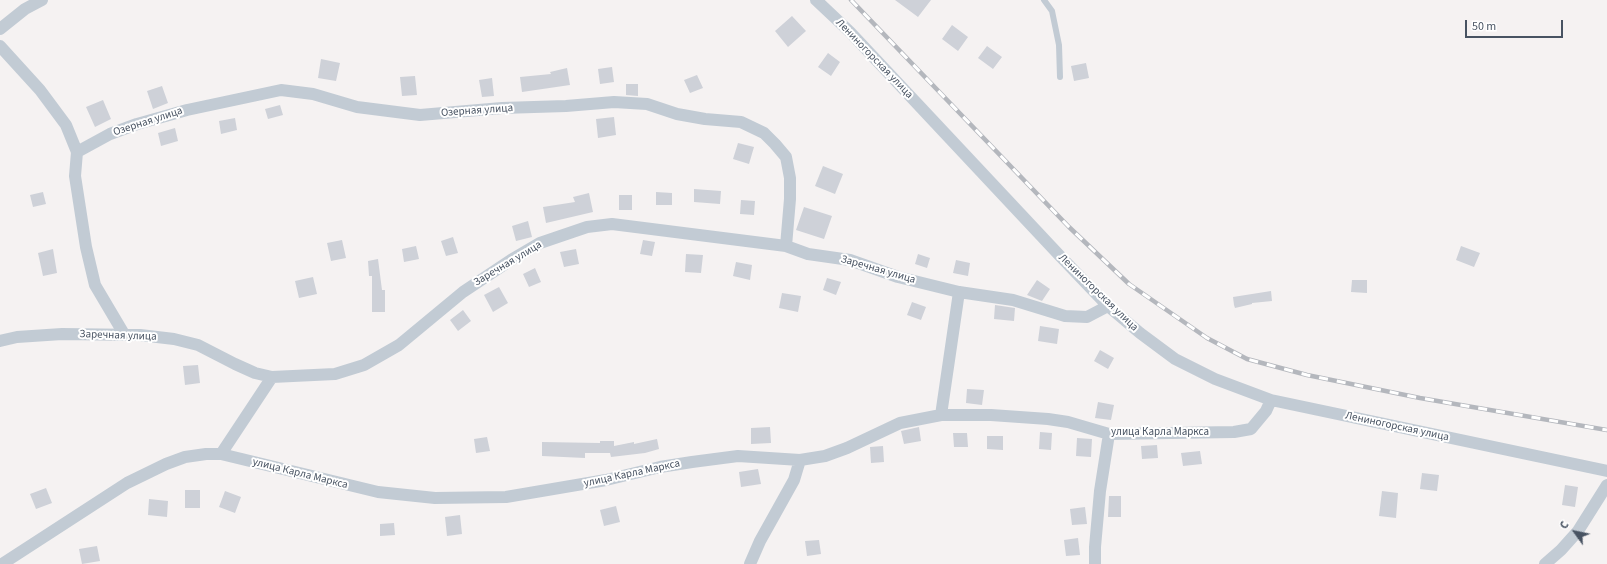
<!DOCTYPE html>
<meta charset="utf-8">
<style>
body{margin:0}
#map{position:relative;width:1607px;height:564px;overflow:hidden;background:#f5f2f2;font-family:"Source Sans 3",sans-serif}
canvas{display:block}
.north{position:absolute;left:1555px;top:512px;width:40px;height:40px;-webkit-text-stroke:3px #fff;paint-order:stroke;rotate:303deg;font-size:11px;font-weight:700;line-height:16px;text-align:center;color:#485362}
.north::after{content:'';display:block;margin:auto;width:14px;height:18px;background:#485362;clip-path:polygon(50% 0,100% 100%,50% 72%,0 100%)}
.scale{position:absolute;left:1465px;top:20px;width:98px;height:18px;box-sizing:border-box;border:2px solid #485362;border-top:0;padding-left:5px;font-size:12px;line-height:14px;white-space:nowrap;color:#485362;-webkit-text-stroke:3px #fff;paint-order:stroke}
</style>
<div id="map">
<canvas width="1607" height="564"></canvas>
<div class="north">С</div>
<div class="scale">50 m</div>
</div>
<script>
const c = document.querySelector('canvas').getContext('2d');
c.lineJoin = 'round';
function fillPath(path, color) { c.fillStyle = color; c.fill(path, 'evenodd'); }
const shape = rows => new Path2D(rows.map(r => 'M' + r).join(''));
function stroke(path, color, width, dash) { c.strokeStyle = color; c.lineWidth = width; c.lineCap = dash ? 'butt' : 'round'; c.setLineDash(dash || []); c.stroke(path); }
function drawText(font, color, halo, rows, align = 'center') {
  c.font = font + ' "Source Sans 3",sans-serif'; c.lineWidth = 4; c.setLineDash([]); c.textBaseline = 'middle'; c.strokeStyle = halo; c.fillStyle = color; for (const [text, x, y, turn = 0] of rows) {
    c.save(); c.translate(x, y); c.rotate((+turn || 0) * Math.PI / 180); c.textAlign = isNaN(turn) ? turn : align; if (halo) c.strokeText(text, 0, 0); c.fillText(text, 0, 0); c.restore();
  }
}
fillPath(shape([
 [895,0,931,0,918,17],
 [792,16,806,31,788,47,775,31],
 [952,25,968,37,958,51,942,39],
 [987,46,1002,57,993,69,978,58],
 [828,53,840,62,831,76,818,67],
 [321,59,340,63,336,81,318,78],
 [1086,63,1089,78,1074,81,1071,66],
 [612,67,614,82,600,84,598,69],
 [567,68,570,85,522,92,520,77,551,74,550,72],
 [697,75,703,88,690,93,684,80],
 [415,76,417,95,402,96,400,77],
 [492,78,494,96,482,97,479,80],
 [626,84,638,84,638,96,626,95],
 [162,86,168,103,153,109,147,91],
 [103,100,111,119,95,127,86,107],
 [280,105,283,115,268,119,265,109],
 [614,117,616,135,598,138,596,119],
 [235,118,237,130,221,134,219,121],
 [175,128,178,141,161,146,158,133],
 [738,143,754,147,749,164,733,159],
 [823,166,843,174,835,194,815,186],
 [694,189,721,191,720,204,694,202],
 [43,192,46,204,33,207,30,195],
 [656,192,672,193,672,205,656,205],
 [589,193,593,212,546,223,543,207,575,202,573,197],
 [619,195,632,195,632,210,619,210],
 [741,200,755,201,754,215,740,214],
 [804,207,832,216,824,239,796,230],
 [528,221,532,237,516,241,512,226],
 [453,237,458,253,446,256,441,241],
 [342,240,346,258,331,261,327,243],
 [643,240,655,242,652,256,640,254],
 [416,246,419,259,404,262,402,249],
 [1461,246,1480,253,1474,267,1456,260],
 [53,249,57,273,43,276,38,253],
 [576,249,579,264,564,267,560,252],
 [686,254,703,255,701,273,685,272],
 [918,254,930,258,927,268,915,264],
 [378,259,382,290,385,290,385,312,372,312,372,276,369,276,368,261],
 [956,260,970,263,968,276,953,273],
 [736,262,752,265,750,280,733,276],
 [535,268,541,282,529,287,523,274],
 [313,277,317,294,299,298,295,281],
 [827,278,841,282,836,295,823,290],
 [1037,280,1050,289,1042,301,1027,295],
 [1352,280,1367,280,1367,293,1351,292],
 [499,287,508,303,493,312,484,295],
 [1271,291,1272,301,1252,303,1252,304,1235,308,1234,305,1233,297],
 [782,293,801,296,798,312,779,308],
 [912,302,926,307,921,320,907,315],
 [995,305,1015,308,1014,321,994,319],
 [463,310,471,321,458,331,450,320],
 [1040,326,1059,329,1057,344,1038,341],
 [1100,350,1114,358,1108,369,1094,361],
 [198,365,200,383,185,385,183,366],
 [967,389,984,390,982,405,966,403],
 [1098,402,1114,405,1111,420,1095,418],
 [770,427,771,443,751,444,751,428],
 [919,427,921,441,904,444,901,431],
 [1040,432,1052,433,1051,450,1039,449],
 [953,433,967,433,968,447,954,447],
 [987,436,1003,436,1003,450,987,449],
 [487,437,490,451,476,453,474,439],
 [1077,438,1092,439,1091,457,1076,456],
 [657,439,659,449,645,453,611,457,610,453,585,453,585,458,542,456,542,442,600,443,600,441,614,441,614,446,634,442,634,444],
 [1157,445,1158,458,1142,459,1141,446],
 [883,446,884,462,871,463,870,447],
 [1200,451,1202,464,1183,466,1181,453],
 [758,469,761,484,741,487,739,472],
 [1422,473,1439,475,1437,491,1420,489],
 [1565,485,1578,487,1575,507,1562,505],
 [46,488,52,503,36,509,30,494],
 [185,490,200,490,200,508,185,508],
 [225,491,241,497,235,513,219,507],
 [1382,491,1398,493,1396,518,1379,516],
 [1109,496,1121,496,1121,517,1108,517],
 [149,499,168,501,167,517,148,515],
 [616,506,620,522,604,526,600,510],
 [1085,507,1087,524,1072,525,1070,509],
 [460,515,462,534,447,536,445,517],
 [394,523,395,535,380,536,380,524],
 [1078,538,1080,555,1066,556,1064,540],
 [819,540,821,554,807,556,805,541],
 [97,546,100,561,82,564,79,549]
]), '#ced1d8');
stroke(shape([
 [1044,0,1052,11,1059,45,1060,77]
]), '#c2cbd4', 6);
stroke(shape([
 [816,0,850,32,1060,256,1108,306,1140,333,1175,359,1215,379,1271,400,1607,471],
 [0,29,25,9,42,0],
 [0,46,40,90,66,125,77,152,75,176,86,247,95,285,124,334],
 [77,152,110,134,137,124,187,110,281,90,313,94,357,107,420,115,502,108,566,106,614,102,647,104,677,114,705,119,741,122,764,133,775,144,786,157,790,178,790,199,786,246],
 [0,341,17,337,62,334,140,335,174,339,198,345,235,364,255,373,272,377,335,374,364,365,399,345,463,292,511,260,540,243,587,227,612,224,786,246,808,254,850,260,898,277,959,292,1013,300,1065,316,1087,317,1108,306],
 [941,415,959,292],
 [221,454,272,377],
 [2,564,127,483,166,464,185,457,206,454,221,454,378,492,435,498,506,497,606,480,660,467,692,462,738,456,800,460,825,456,847,448,900,423,941,415,991,415,1048,419,1068,422,1109,434,1234,432,1251,429,1266,411,1271,400],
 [750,564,760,541,794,480,800,460],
 [1095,564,1095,547,1100,491,1109,434],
 [1545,564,1561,550,1578,531,1607,485]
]), '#c2cbd4', 12);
const rail = shape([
 [851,0,1069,227,1129,284,1207,338,1247,359,1307,375,1420,398,1607,430]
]);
stroke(rail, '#b4b7bd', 4.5);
stroke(rail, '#fff', 3, [9]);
drawText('11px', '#485362', '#fff', [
 ["Лениногорская улица",874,59,46],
 ["Озерная улица",477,111,-4],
 ["Озерная улица",148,122,-18],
 ["Заречная улица",508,264,-31],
 ["Заречная улица",878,270,16],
 ["Лениногорская улица",1098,293,44],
 ["Заречная улица",118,336,2],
 ["Лениногорская улица",1397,427,12],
 ["улица Карла Маркса",1160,433],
 ["улица Карла Маркса",300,474,14],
 ["улица Карла Маркса",632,474,-12]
]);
</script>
